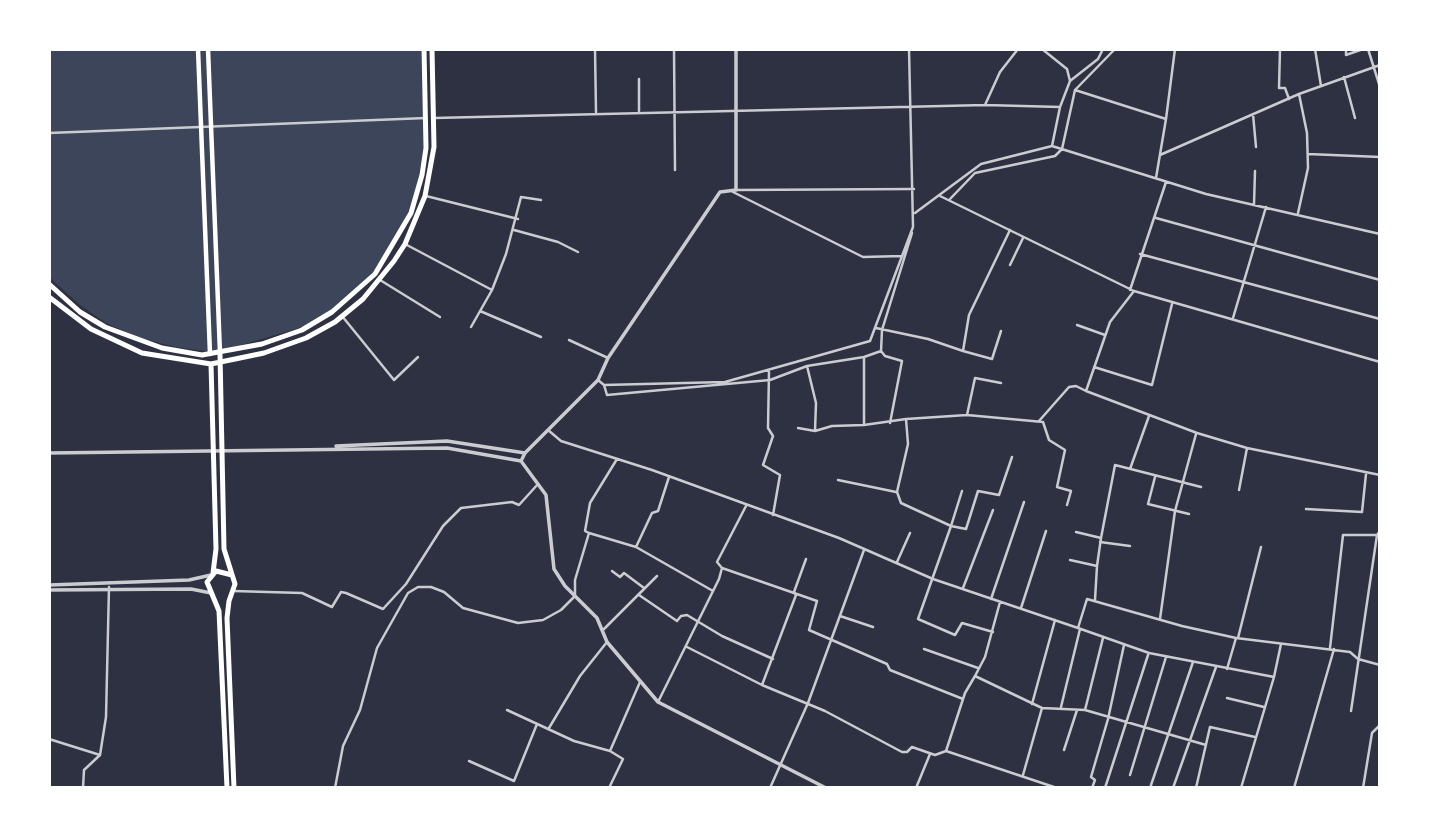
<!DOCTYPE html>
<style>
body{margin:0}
#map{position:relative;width:1429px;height:837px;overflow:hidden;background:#2d3142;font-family:Overpass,sans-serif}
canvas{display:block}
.frame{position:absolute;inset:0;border:51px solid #fff;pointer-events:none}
</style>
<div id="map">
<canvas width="1429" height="837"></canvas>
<div class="frame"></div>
</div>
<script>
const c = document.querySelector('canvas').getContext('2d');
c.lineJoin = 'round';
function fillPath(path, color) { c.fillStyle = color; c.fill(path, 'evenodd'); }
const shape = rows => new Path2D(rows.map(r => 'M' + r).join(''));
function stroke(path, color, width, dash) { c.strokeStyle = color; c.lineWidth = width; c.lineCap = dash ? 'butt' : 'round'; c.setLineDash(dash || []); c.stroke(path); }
fillPath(shape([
 [49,49,421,49,424,150,420,176,406,219,383,261,368,278,330,312,302,327,228,349,205,351,175,347,137,337,106,323,80,305,49,277]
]), '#3c4559');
stroke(shape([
 [595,49,596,112],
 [674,49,675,170],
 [909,49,913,226],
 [1042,49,1067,69,1070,81],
 [1280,49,1279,88,1285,88,1289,99],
 [1315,49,1321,86],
 [1346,49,1346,55,1363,49],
 [1368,49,1380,87],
 [1344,77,1355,118],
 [639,79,639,111],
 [1075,90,1166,119,1175,49],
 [985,105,1000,72,1018,49],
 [1253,114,1256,147],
 [434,118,985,105,1060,107],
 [49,133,426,118],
 [1052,146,1060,107,1070,81,1098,59,1103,49],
 [1308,154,1380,157],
 [1160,155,1299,94,1380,65],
 [1156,178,1166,119],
 [736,190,914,189],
 [733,192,863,257,902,256],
 [426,196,518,219],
 [940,196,1134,291,1110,322,1086,391,1076,386,1069,387,1039,421],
 [950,199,975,173,1055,156,1062,149,1075,90,1115,49],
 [1254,205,1255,171],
 [915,213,981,164,1052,146,1206,194,1380,234],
 [1298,213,1308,168,1307,133,1299,94],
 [1156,218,1380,280],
 [514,230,558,242,578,252],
 [405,244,492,290],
 [1140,254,1380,319],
 [1010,265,1023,238],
 [380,280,440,317],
 [1130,290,1166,182],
 [1134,291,1380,362],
 [480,311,541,337],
 [342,316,394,380,418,357],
 [1233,318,1266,207],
 [1077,325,1105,335],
 [471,327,492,290,506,254,521,197,541,200],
 [876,328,928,339,963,351],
 [1001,331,992,359,963,351,969,315,1010,230],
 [569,340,608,358],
 [807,366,816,403,815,431],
 [1094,367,1152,385,1172,304],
 [769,372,768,428,773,436,763,465,780,475,773,515],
 [598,380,604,385,725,382,870,341,913,227],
 [604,385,607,395,770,380,807,366,864,357,881,351],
 [1086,391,1197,433,1247,448,1380,475],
 [967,415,975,378,1001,383],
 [906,419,967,415,1043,422,1049,440,1065,450,1057,487,1071,491,1067,505],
 [890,423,902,361,885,356,881,351,882,330,912,233],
 [864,425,906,419,908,444,897,492,901,503,951,526,962,491],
 [798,428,815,431,832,426,864,425,864,357],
 [548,430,561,441,652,470,839,538,933,579,1078,628,1087,599,1182,626,1236,638,1350,652,1358,659,1380,665],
 [1130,469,1149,416],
 [1155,477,1148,504,1189,514],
 [838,480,896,492],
 [1239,490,1247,448],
 [1306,509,1362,512,1366,474],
 [1076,532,1101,538,1097,566],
 [589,533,636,547,713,591],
 [1101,538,1115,465,1201,487],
 [1100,542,1130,546],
 [636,547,652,513,658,511,669,477],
 [1070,560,1097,566,1095,600],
 [897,562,910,533],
 [722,568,817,601,809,630,887,664,890,670,963,699],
 [612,571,620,577,624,573,644,588],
 [963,588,993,510],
 [233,591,302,593,332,607,341,592,346,593,383,609,406,584,443,526,461,508,512,502,519,505,538,484],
 [639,595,677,621,681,616,687,615,722,636,773,659],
 [991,599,1024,502],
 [1000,602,985,657,975,676,1042,708,1085,710,1206,745],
 [1021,608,1046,531],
 [840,616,873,627],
 [1160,619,1175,511,1196,434],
 [1078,628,1149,653,1274,677],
 [604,629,657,576],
 [993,632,962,623,955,635,918,619,951,526,966,529,978,491,999,495,1012,457],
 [1238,638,1261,547],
 [687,647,762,685,825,711,902,752,907,752,912,747,935,755,946,751,1057,788],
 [1330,648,1343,535,1377,535,1380,531],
 [924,649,978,668],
 [1227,669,1236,638],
 [762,685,796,595,794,592,806,559],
 [1227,698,1264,707],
 [658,702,719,579,722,568,717,562,746,506],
 [1032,704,1055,620],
 [1061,707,1080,629],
 [507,710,574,741,610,751],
 [1085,710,1103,638],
 [1351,711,1377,535],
 [549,728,580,676,607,642],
 [49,739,100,755],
 [1064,750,1077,710],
 [946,751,965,693,975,676],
 [469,761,514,781,537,724],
 [1023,775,1042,708],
 [1130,775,1166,657],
 [83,788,84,770,100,755,106,717,109,587],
 [335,788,343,746,360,710,377,648,408,593,418,587,431,587,444,592,463,608,518,623,543,620,561,610,575,596,575,580,589,533,585,531,590,503,617,459],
 [609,788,623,759,610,751,640,682],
 [770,788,808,703,864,550],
 [916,788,930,754],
 [1092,788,1095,780,1091,777,1108,719,1124,645],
 [1105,788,1148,655],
 [1150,788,1193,662],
 [1173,788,1216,667],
 [1196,788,1210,727,1255,737],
 [1241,788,1274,677,1281,644],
 [1294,788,1334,649],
 [1363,788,1372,733,1380,725]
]), '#caccd0', 2.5);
stroke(shape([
 [736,49,736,190,720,192,608,358,598,380,525,453,521,461,546,495,554,569,565,586,597,618,607,642,658,702,826,788],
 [336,446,447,441,525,453],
 [49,453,447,448,521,461],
 [49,585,189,580,211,575],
 [49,590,191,589,211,593]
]), '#caccd0', 3.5);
stroke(shape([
 [198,49,210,354],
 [208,49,220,353]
]), '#fff', 4.5);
stroke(shape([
 [49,284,80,312,105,327,162,348,202,355,262,344,302,330,332,312,375,274,411,213,422,175,426,148,424,49],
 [49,297,91,329,142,353,211,364,264,353,306,338,335,322,363,299,394,261,405,244,425,196,434,147,432,49],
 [220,354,224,549,235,584,229,601,227,618,234,788],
 [211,364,216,549,213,573],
 [227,788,219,611,207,582,216,571,232,575]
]), '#fff', 5);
</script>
